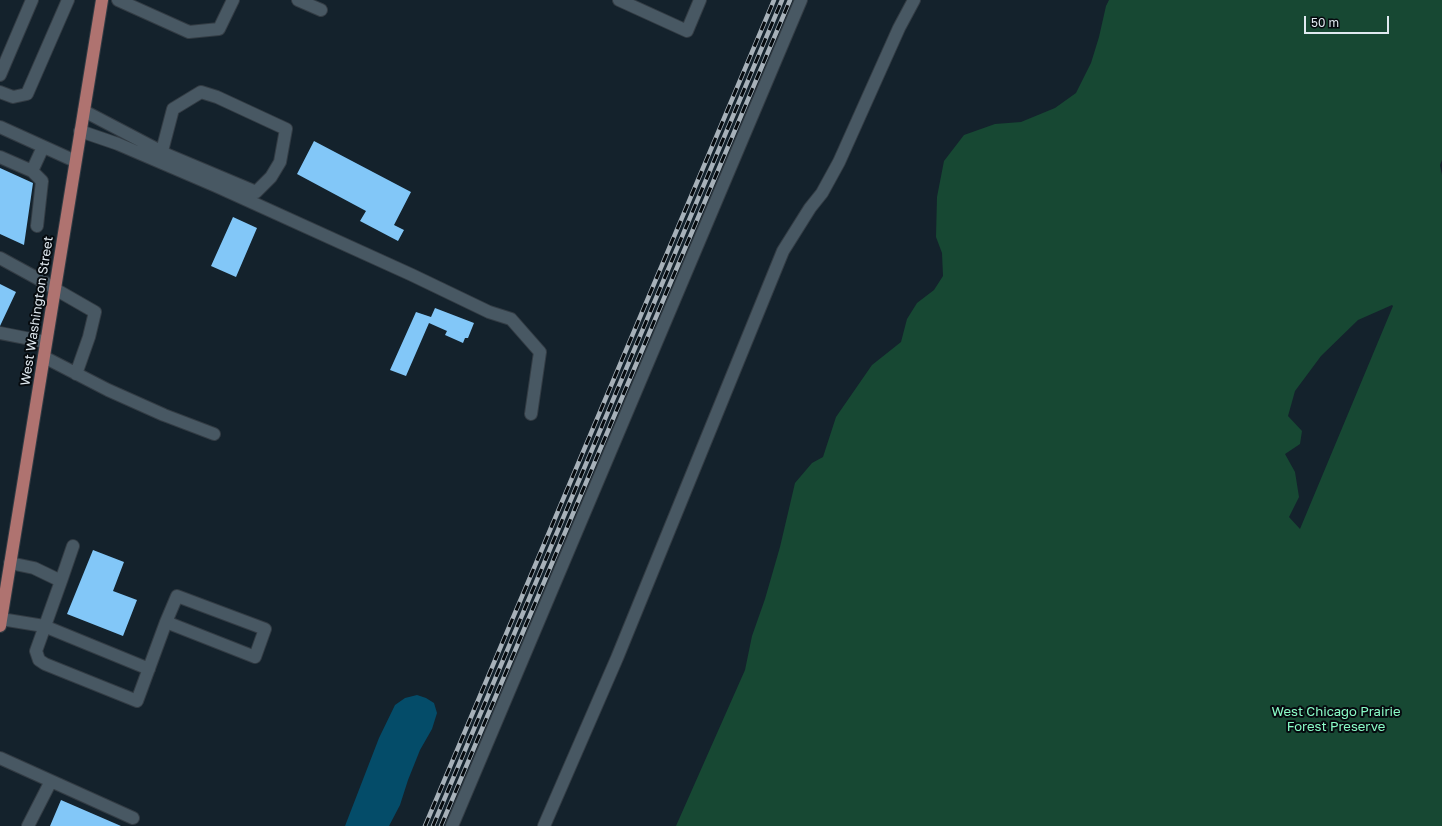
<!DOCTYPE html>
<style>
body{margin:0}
#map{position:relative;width:1442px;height:826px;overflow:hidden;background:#14222c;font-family:"Golos Text",sans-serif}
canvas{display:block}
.scale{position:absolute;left:1304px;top:16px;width:85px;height:18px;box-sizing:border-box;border:2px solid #e0e9f0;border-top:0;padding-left:5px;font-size:12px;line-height:14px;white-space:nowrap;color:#e0e9f0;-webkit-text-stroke:3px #060b0f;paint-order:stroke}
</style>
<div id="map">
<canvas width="1442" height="826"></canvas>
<div class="scale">50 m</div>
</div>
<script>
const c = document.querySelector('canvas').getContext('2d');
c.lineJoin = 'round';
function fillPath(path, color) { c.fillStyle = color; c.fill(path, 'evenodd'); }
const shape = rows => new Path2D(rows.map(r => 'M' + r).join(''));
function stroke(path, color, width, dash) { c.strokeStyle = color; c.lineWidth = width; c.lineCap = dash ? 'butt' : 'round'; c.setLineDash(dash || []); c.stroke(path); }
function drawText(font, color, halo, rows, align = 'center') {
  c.font = font + ' "Golos Text",sans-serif'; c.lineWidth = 4; c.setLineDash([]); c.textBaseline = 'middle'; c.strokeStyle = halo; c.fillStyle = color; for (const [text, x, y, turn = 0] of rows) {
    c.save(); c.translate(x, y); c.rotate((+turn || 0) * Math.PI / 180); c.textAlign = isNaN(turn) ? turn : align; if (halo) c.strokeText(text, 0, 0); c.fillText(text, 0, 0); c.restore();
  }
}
fillPath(shape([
 [1109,0,1442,0,1442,160,1440,165,1442,175,1442,826,676,826,745,670,752,636,765,599,780,547,795,483,812,463,823,457,836,417,872,365,901,342,907,319,917,303,934,290,943,276,942,253,936,237,937,197,944,161,964,135,995,124,1021,122,1055,108,1076,93,1091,63,1099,37,1106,6],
 [1392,305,1393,306,1300,529,1289,517,1299,497,1295,472,1285,454,1300,444,1302,431,1288,416,1295,391,1321,356,1358,320]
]), '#174833');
fillPath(shape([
 [417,695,426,698,434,703,437,713,432,729,420,750,408,780,400,805,389,826,345,826,379,738,395,705,405,698]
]), '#044c69');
fillPath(shape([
 [314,141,411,192,394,225,404,230,398,241,360,221,366,211,297,174],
 [0,168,33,183,24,245,0,234],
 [233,217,257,228,236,277,211,266],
 [0,284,16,292,0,326],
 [435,308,474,323,468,338,465,338,463,343,445,335,447,331,429,323,406,376,390,370,416,312,431,317],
 [93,550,124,562,113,591,137,600,123,636,67,614],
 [61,800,121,826,50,826]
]), '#82c7f8');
const minor = shape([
 [118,0,189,32,219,29,233,0],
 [298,0,321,10],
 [619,0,687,31,700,0],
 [0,75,32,0],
 [0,92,13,97,27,94,68,0],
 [84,111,168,155,256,192,271,177,280,162,286,129,217,97,201,92,173,109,162,151],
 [0,127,75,161],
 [80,131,118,144,216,186,412,275,489,312,511,319,540,352,531,414],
 [0,157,32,171,43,147],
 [32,171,42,181,37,226],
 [0,258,44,282,55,289,95,312,89,337,76,374],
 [0,333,46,342],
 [44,357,108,390,164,415,214,434],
 [10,563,34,568,61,581,36,651,39,660,45,664,137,701,166,622,177,596,265,629,255,657,166,622],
 [61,581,73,546],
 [1,619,44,626,149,669],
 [0,758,133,818],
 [28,826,51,781],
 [452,826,801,0],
 [544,826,617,658,783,251,810,208,822,193,839,162,899,28,914,0]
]);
const major = shape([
 [0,626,102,0]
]);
stroke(minor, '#333c44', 14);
stroke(major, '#333c44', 14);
stroke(minor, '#485863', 12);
stroke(major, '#af7370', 12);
const rail = shape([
 [425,826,774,0],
 [433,826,782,0],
 [441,826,790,0]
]);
stroke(rail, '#a7b1b9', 4.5);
stroke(rail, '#060b0f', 3, [9]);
drawText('13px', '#e0e9f0', '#060b0f', [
 ["West Washington Street",37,311,-81]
]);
drawText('13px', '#8afcc7', '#060b0f', [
 ["West Chicago Prairie",1336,712],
 ["Forest Preserve",1336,727]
]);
</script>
